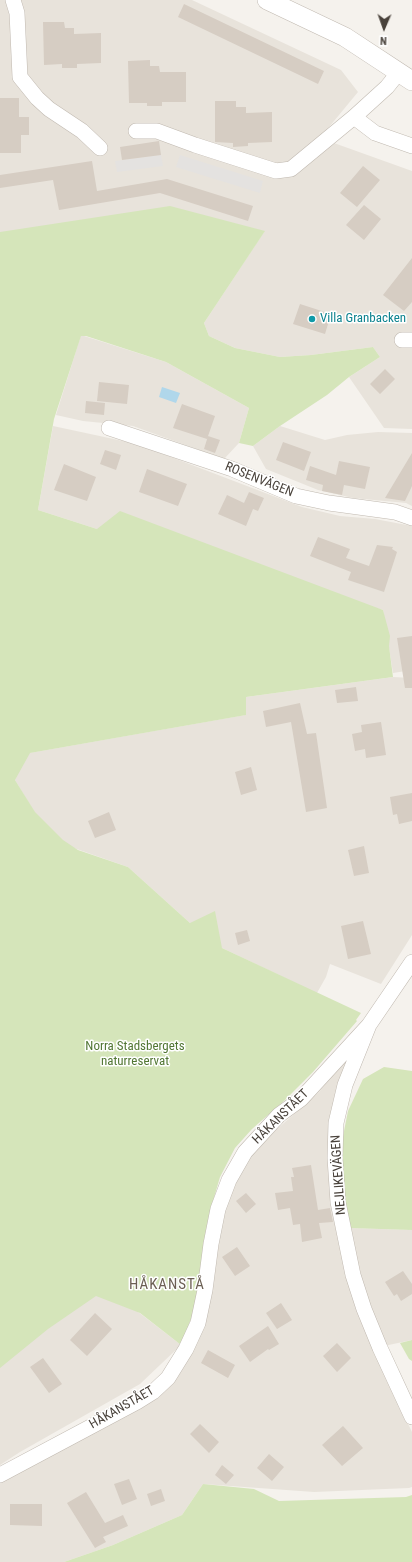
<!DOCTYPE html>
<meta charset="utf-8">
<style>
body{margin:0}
#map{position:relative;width:412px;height:1562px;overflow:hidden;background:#f5f2ed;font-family:"Roboto Condensed",sans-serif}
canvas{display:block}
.north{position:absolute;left:364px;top:8px;width:40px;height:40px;-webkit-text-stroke:3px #fff;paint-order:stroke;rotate:182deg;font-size:11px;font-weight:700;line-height:16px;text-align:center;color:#49423b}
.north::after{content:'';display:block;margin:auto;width:14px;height:18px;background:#49423b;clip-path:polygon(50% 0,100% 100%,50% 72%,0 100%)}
</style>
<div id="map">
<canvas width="412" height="1562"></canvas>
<div class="north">N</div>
</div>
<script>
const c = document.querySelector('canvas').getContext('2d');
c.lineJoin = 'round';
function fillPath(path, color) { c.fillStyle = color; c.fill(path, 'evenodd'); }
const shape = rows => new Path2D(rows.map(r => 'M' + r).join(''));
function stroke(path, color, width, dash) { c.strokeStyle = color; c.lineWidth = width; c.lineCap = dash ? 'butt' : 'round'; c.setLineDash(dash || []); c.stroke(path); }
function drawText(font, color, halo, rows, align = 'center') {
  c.font = font + ' "Roboto Condensed",sans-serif'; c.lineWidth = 3; c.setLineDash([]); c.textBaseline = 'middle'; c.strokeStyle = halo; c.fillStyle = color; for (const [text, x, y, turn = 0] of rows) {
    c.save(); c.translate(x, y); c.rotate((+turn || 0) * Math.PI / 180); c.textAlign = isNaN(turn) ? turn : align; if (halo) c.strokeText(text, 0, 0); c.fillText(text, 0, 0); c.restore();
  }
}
fillPath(shape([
 [0,0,192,0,341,70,358,92,320,138,412,171,412,429,384,428,349,377,380,357,373,347,311,355,280,357,235,348,209,336,204,323,264,232,0,234],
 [81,335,166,362,249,408,239,443,224,459,133,426,83,421,56,415],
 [53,426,137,444,302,507,340,516,375,519,412,526,412,670,393,673,383,610,97,529,38,510],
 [280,426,325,440,347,435,378,432,412,433,412,506,406,503,353,498,318,490,266,469,253,446],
 [393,677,412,678,412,935,381,984,330,964,326,977,313,1000,304,987,222,948,190,923,128,867,51,840,15,780,18,755,245,715,246,697],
 [343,1061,347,1062,338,1085,345,1272,361,1321,386,1379,412,1432,412,1487,409,1488,314,1492,203,1484,182,1515,113,1545,64,1562,0,1562,0,1483,34,1461,145,1406,174,1378,222,1216,243,1165,267,1138,319,1092],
 [349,1228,412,1230,412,1340,384,1346,356,1275],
 [89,1274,181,1345,140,1384,20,1452,0,1465,0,1345]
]), '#e8e3db');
fillPath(shape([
 [170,206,265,231,204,323,209,336,235,348,280,357,311,355,373,347,380,357,349,377,327,395,280,426,253,446,239,443,249,408,166,362,86,336,81,336,54,419,38,510,97,529,120,511,383,610,390,636,389,646,393,677,246,697,246,715,30,753,15,780,35,812,63,840,78,850,128,867,190,923,215,911,222,948,361,1013,356,1020,357,1021,313,1072,284,1101,252,1129,235,1148,220,1177,211,1208,199,1298,181,1345,140,1313,96,1296,48,1329,0,1368,0,232],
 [384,1067,412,1071,412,1230,349,1228,341,1183,343,1136,348,1111,363,1079],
 [412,1340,412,1361,409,1359,400,1343],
 [203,1484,254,1489,279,1501,406,1497,412,1495,412,1562,64,1562,113,1545,182,1515]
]), '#d5e5ba');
fillPath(shape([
 [161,155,163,166,117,172,115,161],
 [180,155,263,181,260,193,176,167]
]), '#e4e2e0');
fillPath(shape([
 [162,387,180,393,176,403,159,397]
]), '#b0d7eb');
fillPath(shape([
 [184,4,324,71,318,84,178,17],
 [43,22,64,22,65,28,74,28,74,34,101,33,101,63,77,64,77,68,62,68,62,64,44,65],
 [150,60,150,66,159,66,160,72,186,72,186,102,162,102,162,106,147,106,147,103,129,103,128,61],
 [0,98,19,98,19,117,29,117,29,135,21,135,21,153,0,153],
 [215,101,236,101,236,107,246,107,246,113,272,112,272,142,248,143,248,146,233,147,233,143,215,142],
 [159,141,161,155,122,160,120,147],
 [92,161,97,191,167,179,253,206,248,221,160,193,59,210,53,180,0,188,0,175],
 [363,166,380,180,357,207,340,193],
 [364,205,381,219,364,240,346,225],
 [412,258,412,302,404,311,383,295],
 [300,304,331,314,325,334,293,324],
 [385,369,395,379,380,394,370,384],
 [99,382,129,385,127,404,97,401],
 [86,401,105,403,104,415,85,413],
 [182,404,215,416,207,439,173,428],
 [208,436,220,440,215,453,204,449],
 [283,442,311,452,304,471,276,460],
 [105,450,121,455,116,470,100,464],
 [412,453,412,486,405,501,385,498],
 [339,461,370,467,365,489,344,485,342,495,322,491,323,485,306,480,310,466,336,475],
 [64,464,96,477,87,501,54,490],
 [147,469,187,484,178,506,139,492],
 [249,492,264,498,258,511,253,509,246,526,218,514,227,495,244,503],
 [318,537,350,549,346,558,369,566,377,545,393,547,392,549,397,552,384,592,348,580,351,572,310,556],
 [412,636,412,688,405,688,397,638],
 [356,687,358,701,337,703,335,690],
 [300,703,307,734,316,733,327,808,306,812,291,722,266,727,263,711],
 [381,722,386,755,366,758,365,749,355,751,352,734,362,732,361,725],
 [251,767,257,790,241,795,235,772],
 [412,793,412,821,399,824,397,814,393,815,390,797],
 [109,812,116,830,95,838,88,821],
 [364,846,369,873,354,876,348,850],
 [363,921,371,954,348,959,341,926],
 [247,930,250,941,238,945,235,933],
 [311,1165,318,1210,330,1208,333,1222,319,1223,322,1238,302,1242,300,1224,293,1225,290,1208,278,1210,275,1193,293,1191,291,1177,294,1177,292,1168],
 [246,1193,256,1204,246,1213,236,1201],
 [237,1247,250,1266,235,1276,222,1257],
 [403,1271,412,1284,412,1294,401,1301,397,1294,394,1296,385,1282],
 [281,1303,292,1320,277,1329,266,1313],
 [95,1313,112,1329,87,1356,70,1340],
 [268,1326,279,1344,269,1350,268,1349,250,1362,239,1346],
 [337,1343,351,1358,337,1372,323,1356],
 [208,1350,235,1365,228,1378,201,1363],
 [43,1358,62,1384,49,1393,30,1367],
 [200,1424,219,1442,209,1453,190,1434],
 [343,1426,363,1448,342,1466,322,1445],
 [269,1454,284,1467,272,1481,257,1468],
 [222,1465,234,1475,226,1484,215,1475],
 [129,1479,137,1499,122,1505,114,1484],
 [161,1489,165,1501,151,1506,147,1494],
 [86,1492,105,1523,123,1515,128,1526,103,1537,106,1542,95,1548,67,1503],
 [10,1504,42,1504,42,1526,10,1525]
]), '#d6cdc3');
const minor = shape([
 [13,0,17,13,20,77,37,98,49,109,82,131,100,148],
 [399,72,387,87,354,117,375,133,412,146],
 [136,131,157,131,195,145,276,171,291,169,354,117],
 [402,340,412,340],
 [109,428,232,469,296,496,329,503,395,512,412,518],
 [412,962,369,1025,345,1085,336,1123,335,1158,338,1202,353,1275,364,1309,380,1348,412,1417],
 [0,1475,137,1402,153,1392,168,1378,186,1349,198,1323,205,1290,211,1244,218,1209,229,1180,245,1152,279,1115,301,1099,369,1025]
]);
const tertiary = shape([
 [267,0,345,37,412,81]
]);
stroke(minor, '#c0b9b0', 16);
stroke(tertiary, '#c0b9b0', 20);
stroke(minor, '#fff', 15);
stroke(tertiary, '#fff', 19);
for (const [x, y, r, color] of [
 [312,319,4,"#0f9aa8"]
]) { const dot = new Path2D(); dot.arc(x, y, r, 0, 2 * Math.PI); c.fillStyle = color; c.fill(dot); stroke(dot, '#fff', 1.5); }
drawText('13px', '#0d838f', '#fff', [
 ["Villa Granbacken",320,319]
], 'left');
drawText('13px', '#49423b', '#fff', [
 ["ROSENVÄGEN",259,480,22],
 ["HÅKANSTÅET",281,1117,-44],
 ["NEJLIKEVÄGEN",339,1175,-94],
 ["HÅKANSTÅET",122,1408,-30]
]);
drawText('13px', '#517633', '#fff', [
 ["Norra Stadsbergets",135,1047],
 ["naturreservat",135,1062]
]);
c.letterSpacing = '1px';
drawText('15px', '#6b5f53', '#fff', [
 ["HÅKANSTÅ",167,1285]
]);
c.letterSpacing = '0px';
</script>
